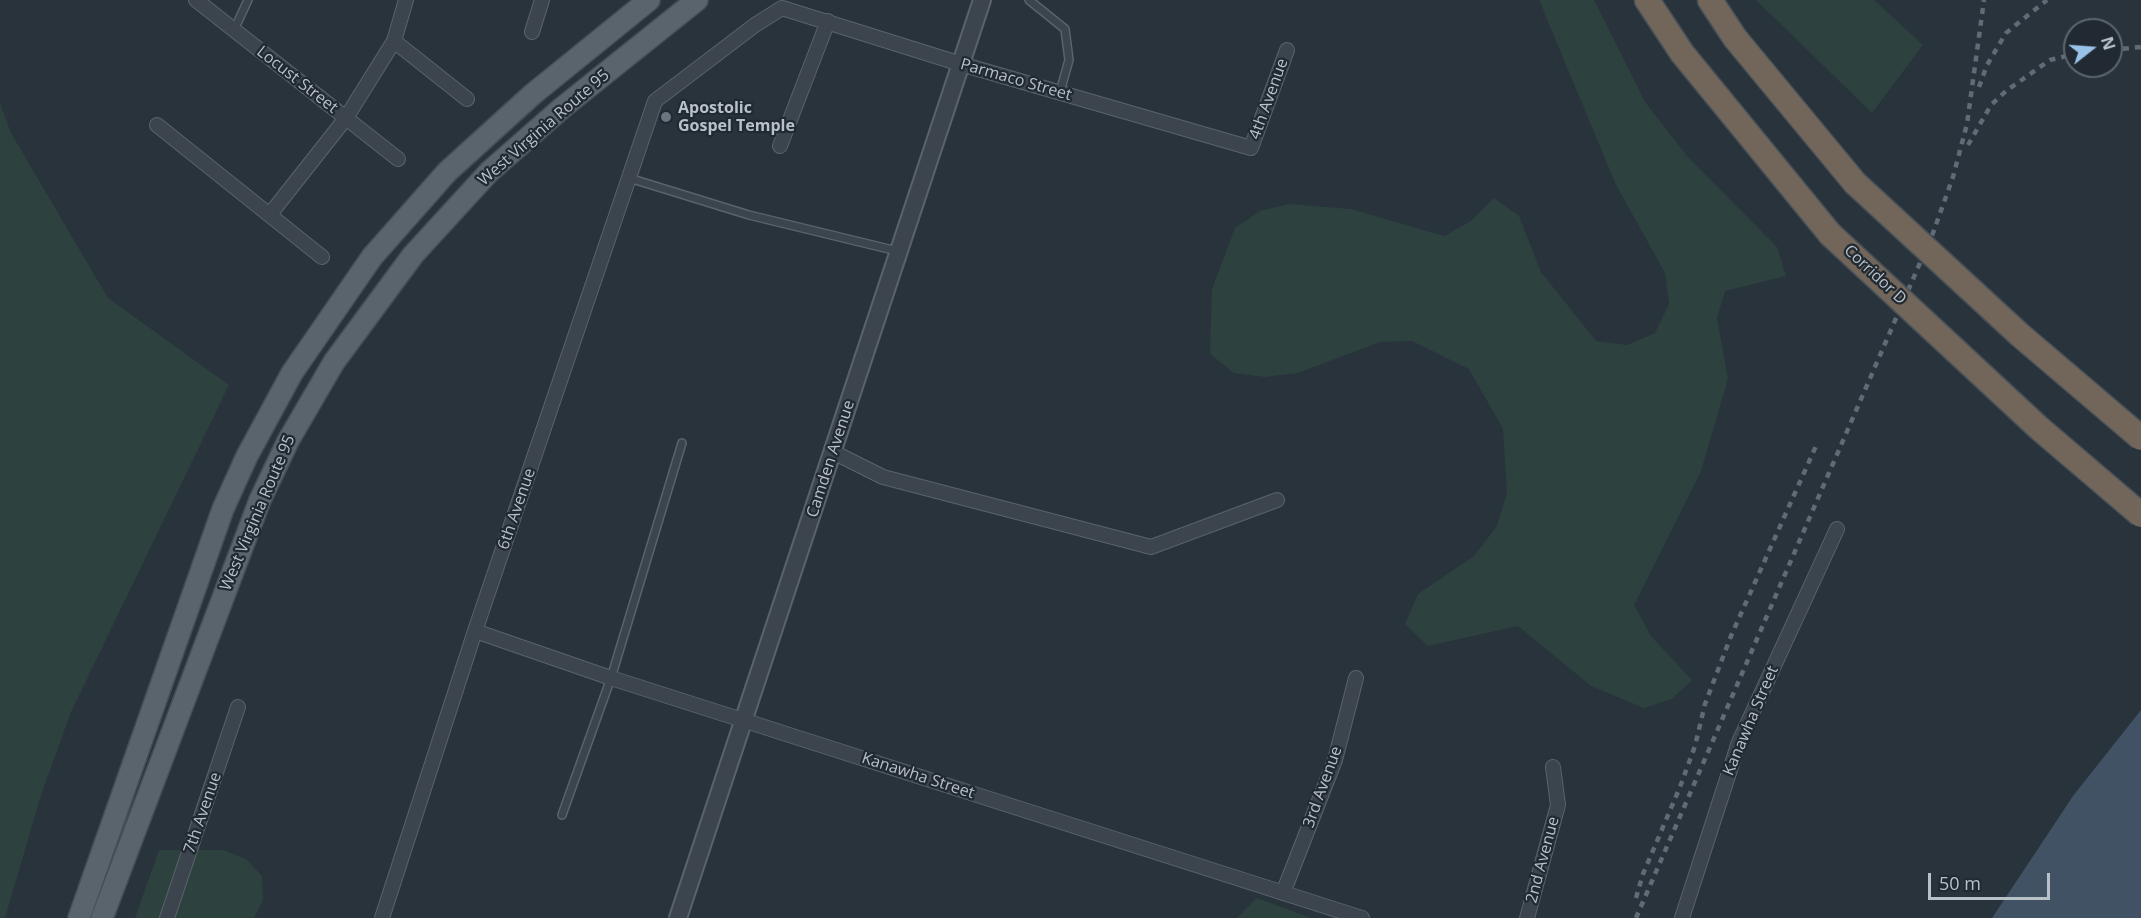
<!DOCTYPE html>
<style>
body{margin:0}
#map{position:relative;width:2141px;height:918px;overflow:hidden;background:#28333c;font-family:"Open Sans",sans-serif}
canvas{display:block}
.north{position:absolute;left:2063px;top:18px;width:60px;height:60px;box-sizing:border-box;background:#212a32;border:2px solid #5d666e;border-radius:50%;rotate:73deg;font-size:16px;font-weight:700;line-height:24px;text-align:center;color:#b8c0c8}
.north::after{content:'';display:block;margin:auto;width:21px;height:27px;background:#99c2eb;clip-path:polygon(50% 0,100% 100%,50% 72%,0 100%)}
.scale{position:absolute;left:1928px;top:873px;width:122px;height:27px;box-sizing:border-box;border:3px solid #b8c0c8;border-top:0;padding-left:8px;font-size:18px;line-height:21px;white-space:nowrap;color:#b8c0c8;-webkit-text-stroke:4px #212a32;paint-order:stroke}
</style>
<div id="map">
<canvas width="2141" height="918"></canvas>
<div class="north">N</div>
<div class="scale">50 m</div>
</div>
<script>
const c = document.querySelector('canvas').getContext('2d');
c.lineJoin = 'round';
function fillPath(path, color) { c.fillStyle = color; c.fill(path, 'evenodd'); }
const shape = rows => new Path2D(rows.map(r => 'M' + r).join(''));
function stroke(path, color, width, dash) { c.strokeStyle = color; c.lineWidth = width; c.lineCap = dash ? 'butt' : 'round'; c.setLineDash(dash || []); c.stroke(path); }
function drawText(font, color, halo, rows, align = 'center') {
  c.font = font + ' "Open Sans",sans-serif'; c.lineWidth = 4.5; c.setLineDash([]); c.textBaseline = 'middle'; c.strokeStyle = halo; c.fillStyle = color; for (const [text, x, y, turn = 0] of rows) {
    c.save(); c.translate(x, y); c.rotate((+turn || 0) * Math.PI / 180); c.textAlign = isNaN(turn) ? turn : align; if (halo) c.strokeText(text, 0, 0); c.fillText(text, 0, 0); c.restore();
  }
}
fillPath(shape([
 [1539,0,1594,0,1645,102,1688,157,1777,247,1786,276,1725,291,1717,318,1728,379,1701,471,1634,605,1651,636,1692,680,1672,699,1644,708,1591,686,1518,626,1428,646,1405,624,1418,594,1474,556,1497,526,1507,493,1503,429,1469,369,1412,341,1380,342,1298,373,1265,377,1234,373,1210,354,1212,289,1235,228,1260,211,1289,204,1351,209,1444,236,1471,221,1494,198,1519,216,1541,272,1596,341,1627,345,1655,333,1669,304,1665,273,1616,185],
 [1756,0,1874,0,1923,45,1872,113],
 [0,103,11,133,108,298,229,385,71,712,41,795,5,918,0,918],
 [159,850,224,850,246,859,262,876,263,900,254,918,135,918],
 [1257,898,1311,918,1237,918]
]), '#2d413f');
fillPath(shape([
 [2141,710,2141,918,1992,918,2073,796]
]), '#405263');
const service = shape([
 [1029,0,1065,29,1069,60,1060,92],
 [234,30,248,0],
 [629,178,749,215,897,251],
 [562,815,611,678,682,443]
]);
const minor = shape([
 [196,0,398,159],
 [532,32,542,0],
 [394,41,467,99],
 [157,125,322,257],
 [780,146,828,21],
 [271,213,346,118,394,41,406,0],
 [833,452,883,477,1151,547,1277,500],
 [475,631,611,678,1362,918],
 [1283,893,1335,760,1356,678],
 [167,918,238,707],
 [382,918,475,631,655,101,755,25,782,8,961,64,1251,148,1287,50],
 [1527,918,1558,805,1553,767],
 [1682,918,1739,742,1837,529]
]);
const tertiary = shape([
 [678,918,982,0]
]);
const primary = shape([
 [79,918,223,509,247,456,292,373,372,257,447,172,533,94,649,0],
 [102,918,260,500,288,441,334,362,413,255,489,172,562,108,697,0]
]);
const motorway = shape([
 [1647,0,1682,53,1830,234],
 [1710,0,1735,38,1855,183]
]);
stroke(service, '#5a636b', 10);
stroke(minor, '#5a636b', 16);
stroke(tertiary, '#5a636b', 20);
stroke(primary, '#454e56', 24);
stroke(motorway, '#475058', 27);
stroke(service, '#3c454d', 7);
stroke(minor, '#3c454d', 14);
stroke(tertiary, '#3c454d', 16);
stroke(primary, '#5a646c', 21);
stroke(motorway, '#72665a', 24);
stroke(shape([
 [2111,50,2141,47],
 [1979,87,1987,65,2006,33,2047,0],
 [1968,145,1991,105,2006,91,2050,60,2075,54],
 [1636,898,1643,874,1680,787,1695,746,1705,704,1731,636,1816,446],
 [1636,918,1933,233,1953,177,1967,124,1984,0]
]), '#606b75', 4.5, [6, 6]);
const motorwayBridge = shape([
 [1855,183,2020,335,2141,438],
 [1830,234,2039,428,2141,515]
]);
stroke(motorwayBridge, '#475058', 27, []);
stroke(motorwayBridge, '#72665a', 24);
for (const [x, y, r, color] of [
 [666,117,6,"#6b7280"]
]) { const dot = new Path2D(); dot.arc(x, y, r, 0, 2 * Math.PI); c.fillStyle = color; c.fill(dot); stroke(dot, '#212a32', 2); }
drawText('16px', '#b8c0c8', '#212a32', [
 ["Locust Street",297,80,38],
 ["Parmaco Street",1016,80,16],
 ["4th Avenue",1269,99,-70],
 ["West Virginia Route 95",544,128,-41],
 ["Corridor D",1875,275,43],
 ["Camden Avenue",831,459,-72],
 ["6th Avenue",517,509,-71],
 ["West Virginia Route 95",258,513,-67],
 ["Kanawha Street",1751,721,-67],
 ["Kanawha Street",918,776,18],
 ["3rd Avenue",1323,787,-70],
 ["7th Avenue",203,813,-71],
 ["2nd Avenue",1543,860,-75]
]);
drawText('bold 16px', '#b8c0c8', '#212a32', [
 ["Apostolic",678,108],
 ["Gospel Temple",678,126]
], 'left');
</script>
